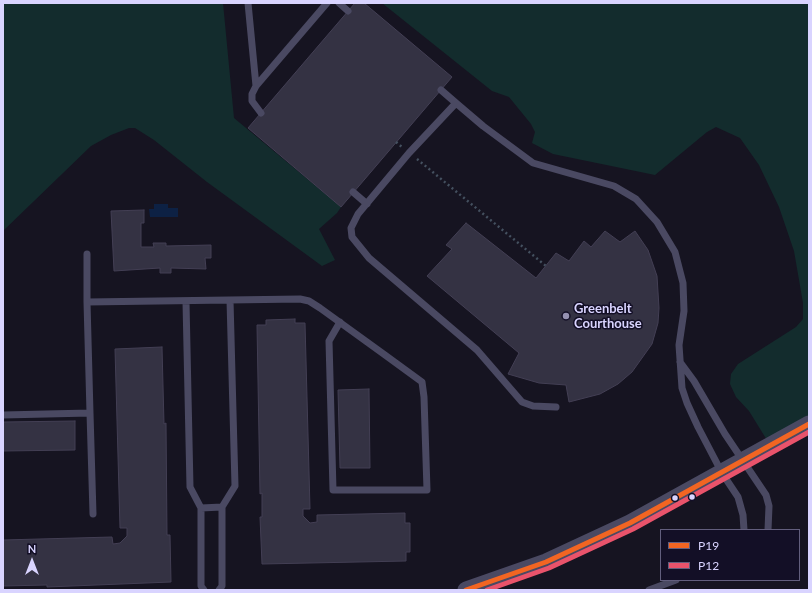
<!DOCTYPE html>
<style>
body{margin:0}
#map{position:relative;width:812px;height:593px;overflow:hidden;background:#161421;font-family:Lato,sans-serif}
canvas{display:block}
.frame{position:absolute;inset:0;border:4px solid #d9d4ff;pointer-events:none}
.legend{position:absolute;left:660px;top:529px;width:140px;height:52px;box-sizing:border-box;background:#130f26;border:1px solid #625e7d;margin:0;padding:5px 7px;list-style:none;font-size:12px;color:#d9d4ff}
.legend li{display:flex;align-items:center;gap:8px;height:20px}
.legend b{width:20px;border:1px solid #625e7d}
.north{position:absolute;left:12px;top:541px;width:40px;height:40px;-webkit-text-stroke:3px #130f26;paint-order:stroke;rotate:0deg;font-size:11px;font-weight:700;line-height:16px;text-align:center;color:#d9d4ff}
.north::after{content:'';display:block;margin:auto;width:14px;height:18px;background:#d9d4ff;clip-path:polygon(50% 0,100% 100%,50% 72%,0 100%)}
</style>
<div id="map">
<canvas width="812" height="593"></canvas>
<div class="frame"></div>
<ul class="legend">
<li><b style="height:5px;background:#f26522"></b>P19</li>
<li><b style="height:5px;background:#e9536b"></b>P12</li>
</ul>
<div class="north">N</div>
</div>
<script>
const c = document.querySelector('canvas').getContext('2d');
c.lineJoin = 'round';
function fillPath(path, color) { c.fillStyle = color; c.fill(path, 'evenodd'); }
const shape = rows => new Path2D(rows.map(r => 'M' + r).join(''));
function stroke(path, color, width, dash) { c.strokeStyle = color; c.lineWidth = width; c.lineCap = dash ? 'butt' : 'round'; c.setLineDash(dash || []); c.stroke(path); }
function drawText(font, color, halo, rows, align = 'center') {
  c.font = font + ' Lato,sans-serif'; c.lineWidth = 3; c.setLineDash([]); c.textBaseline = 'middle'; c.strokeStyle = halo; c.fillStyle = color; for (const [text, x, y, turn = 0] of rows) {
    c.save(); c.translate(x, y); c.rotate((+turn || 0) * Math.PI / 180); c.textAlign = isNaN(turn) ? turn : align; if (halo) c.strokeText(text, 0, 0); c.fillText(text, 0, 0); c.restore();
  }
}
fillPath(shape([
 [3,3,223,3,234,118,341,207,337,213,319,229,335,260,322,266,207,182,154,140,135,128,129,128,111,135,91,146,3,231],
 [382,3,809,3,809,424,770,445,749,411,736,397,730,384,731,374,738,364,796,327,803,319,803,303,794,251,779,207,759,165,740,138,716,127,707,132,655,175,553,154,532,143,535,132,531,124,509,97,492,91]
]), '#132c2d');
fillPath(shape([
 [154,204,168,204,168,208,178,208,178,217,150,217,149,209,154,209]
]), '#0d2144');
const building = shape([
 [355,3,364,3,452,77,341,207,248,128,355,3],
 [144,210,144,223,141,223,141,247,154,247,153,243,166,243,166,246,211,245,211,258,205,258,206,269,171,268,171,273,160,273,160,268,114,271,111,211,144,210],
 [466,223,536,278,556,253,569,261,584,241,591,247,605,231,620,242,635,231,648,250,657,276,659,308,658,323,652,344,632,372,618,384,600,394,569,402,566,385,539,383,508,374,519,353,427,276,452,249,446,245,466,223],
 [295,319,295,323,305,323,310,509,303,509,303,516,310,523,317,522,317,515,405,513,405,523,410,523,410,552,406,552,406,561,262,564,260,517,262,517,262,493,260,494,257,325,266,325,266,320,295,319],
 [162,347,164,424,166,423,167,535,170,535,171,582,47,587,47,585,3,586,3,540,112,537,113,544,120,543,127,536,127,528,120,528,115,349,162,347],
 [369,389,370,468,340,468,338,390,369,389],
 [75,421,75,450,3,451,3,422,75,421]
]);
fillPath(building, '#343243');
stroke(building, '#433f54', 1);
stroke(shape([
 [396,142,402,147],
 [417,159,546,266]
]), '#44505f', 2.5, [2, 3]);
stroke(shape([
 [248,3,256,86],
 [339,3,348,11],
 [441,90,456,103],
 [261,113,252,101,252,94,256,86,327,3],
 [353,192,367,204],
 [87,254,87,302],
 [186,302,190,487,201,508,201,586,204,590],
 [680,362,694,381,725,434,766,495,769,506,768,530],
 [556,407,533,406,522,402,477,350,369,258,352,237,351,228,358,214,409,153,456,103,483,126,533,163,614,186,636,199,657,222,675,252,683,283,684,311,679,345,682,388,687,403,698,427,722,473,738,497,743,515,744,530],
 [90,413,93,514],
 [3,415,90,413,87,302,300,299,309,301,320,308,385,355,422,382,424,397,427,490,333,490,329,341,340,322],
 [201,508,222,507],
 [219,590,222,586,222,507,235,486,230,300],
 [649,590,676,580]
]), '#4a4962', 7);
stroke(shape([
 [466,590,546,562,630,523,809,424]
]), '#4a4962', 17);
stroke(shape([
 [466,590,546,562,630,523,809,424]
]), '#f26522', 5);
stroke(shape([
 [487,590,549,568,633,529,809,432]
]), '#e9536b', 5);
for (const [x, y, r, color] of [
 [566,316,4,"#9591b1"],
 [692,497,3.5,"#d9d4ff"],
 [675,498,3.5,"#d9d4ff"]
]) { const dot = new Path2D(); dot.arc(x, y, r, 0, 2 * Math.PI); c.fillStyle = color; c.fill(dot); stroke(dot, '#130f26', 1.5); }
drawText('bold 13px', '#d9d4ff', '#130f26', [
 ["Greenbelt",574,309],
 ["Courthouse",574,324]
], 'left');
</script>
